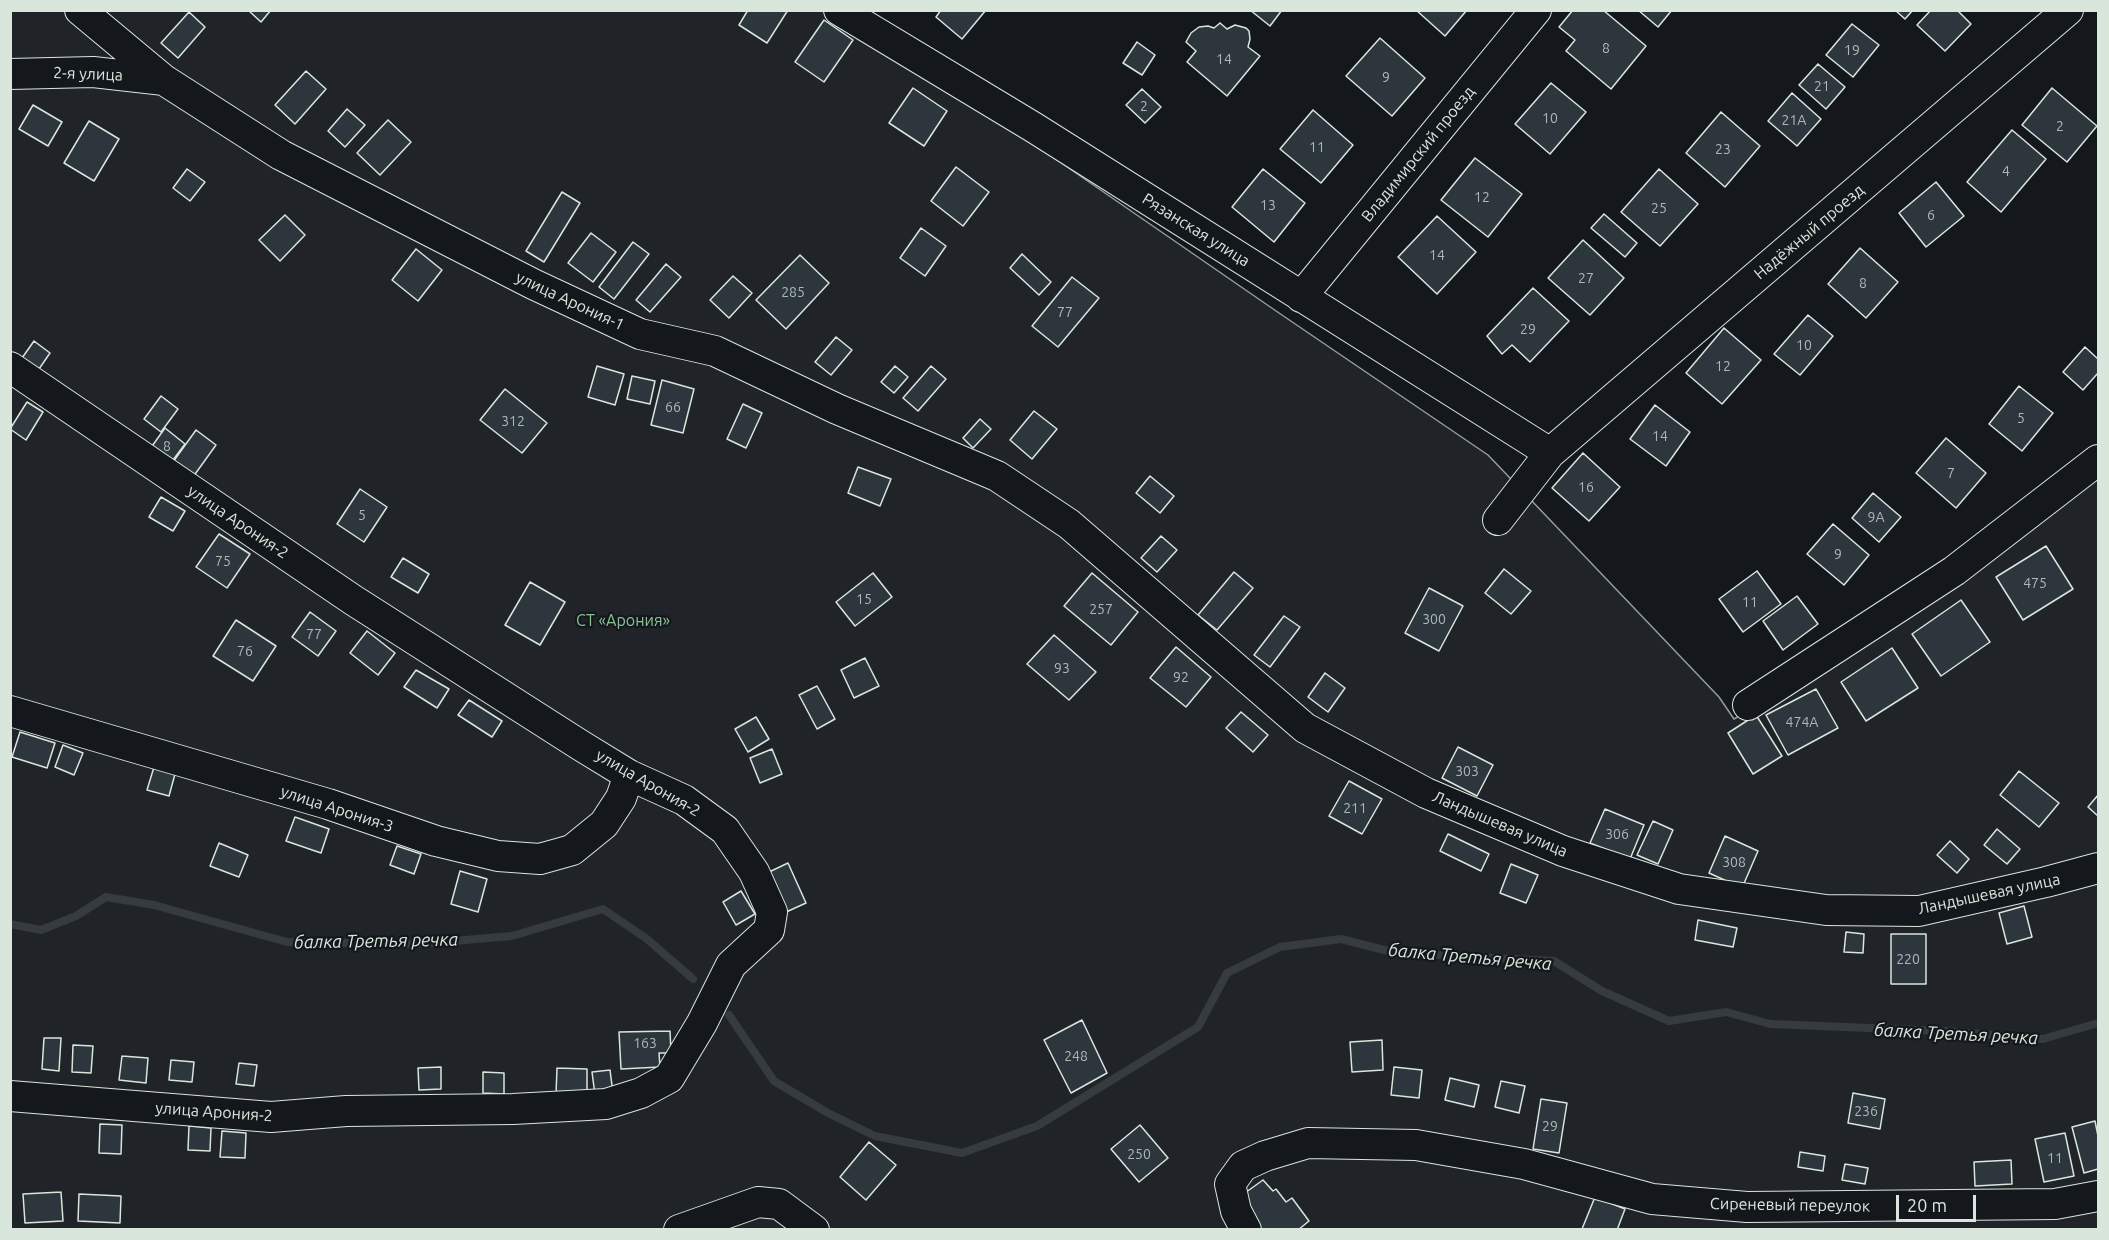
<!DOCTYPE html>
<meta charset="utf-8">
<style>
body{margin:0}
#map{position:relative;width:2109px;height:1240px;overflow:hidden;background:#14181c;font-family:Ubuntu,sans-serif}
canvas{display:block}
.frame{position:absolute;inset:0;border:12px solid #d8e6dc;pointer-events:none}
.scale{position:absolute;left:1896px;top:1195px;width:80px;height:27px;box-sizing:border-box;border:3px solid #d8e6dc;border-top:0;padding-left:8px;font-size:18px;line-height:21px;white-space:nowrap;color:#d8e6dc;-webkit-text-stroke:4px #14181c;paint-order:stroke}
</style>
<div id="map">
<canvas width="2109" height="1240"></canvas>
<div class="frame"></div>
<div class="scale">20 m</div>
</div>
<script>
const c = document.querySelector('canvas').getContext('2d');
c.lineJoin = 'round';
function fillPath(path, color) { c.fillStyle = color; c.fill(path, 'evenodd'); }
const shape = rows => new Path2D(rows.map(r => 'M' + r).join(''));
function stroke(path, color, width, dash) { c.strokeStyle = color; c.lineWidth = width; c.lineCap = dash ? 'butt' : 'round'; c.setLineDash(dash || []); c.stroke(path); }
function drawText(font, color, halo, rows, align = 'center') {
  c.font = font + ' Ubuntu,sans-serif'; c.lineWidth = 4.5; c.setLineDash([]); c.textBaseline = 'middle'; c.strokeStyle = halo; c.fillStyle = color; for (const [text, x, y, turn = 0] of rows) {
    c.save(); c.translate(x, y); c.rotate((+turn || 0) * Math.PI / 180); c.textAlign = isNaN(turn) ? turn : align; if (halo) c.strokeText(text, 0, 0); c.fillText(text, 0, 0); c.restore();
  }
}
const green = shape([
 [10,11,841,11,1279,313,1488,455,1719,697,1734,719,1910,616,2098,474,2098,1229,11,1229,10,11]
]);
fillPath(green, '#202428');
stroke(green, '#939e99', 1.5);
stroke(shape([
 [10,924,41,930,76,916,106,897,154,905,287,942,418,944,512,936,603,909,647,939,693,979],
 [729,1015,774,1081,828,1113,875,1136,962,1153,1037,1126,1198,1027,1227,973,1280,947,1341,939,1396,953,1554,961,1602,991,1669,1021,1726,1012,1770,1024,1945,1031,2043,1039,2098,1023]
]), '#363b3e', 8);
const building = shape([
 [248,10,271,10,261,22,248,10],
 [748,10,788,10,767,43,739,25,748,10],
 [941,10,986,10,962,39,936,17,941,10],
 [1250,10,1282,10,1270,26,1250,10],
 [1416,10,1467,10,1445,36,1416,10],
 [1573,10,1603,10,1646,46,1611,89,1566,51,1575,40,1559,27,1573,10],
 [1638,10,1672,10,1658,27,1638,10],
 [1895,10,1913,10,1905,19,1895,10],
 [1931,10,1957,10,1971,24,1945,51,1917,25,1931,10],
 [189,12,205,27,178,58,161,43,189,12],
 [824,20,853,40,824,82,795,62,824,20],
 [1220,23,1227,29,1235,25,1246,28,1249,31,1250,39,1248,47,1260,56,1227,96,1187,62,1196,51,1186,42,1191,33,1199,27,1208,26,1214,28,1220,23],
 [1852,24,1879,45,1853,77,1826,55,1852,24],
 [1380,38,1425,78,1392,116,1346,76,1380,38],
 [1137,42,1155,55,1142,75,1123,63,1137,42],
 [1818,64,1845,87,1826,109,1799,85,1818,64],
 [306,71,326,89,295,124,275,105,306,71],
 [1551,83,1586,112,1550,154,1515,124,1551,83],
 [913,88,947,111,924,146,889,123,913,88],
 [2052,88,2097,126,2067,162,2022,125,2052,88],
 [1142,89,1161,107,1145,123,1126,105,1142,89],
 [1792,93,1821,119,1797,146,1768,121,1792,93],
 [33,105,62,122,48,146,19,129,33,105],
 [347,109,365,125,345,147,328,131,347,109],
 [1313,110,1353,145,1321,183,1280,149,1313,110],
 [1721,112,1760,146,1725,187,1686,153,1721,112],
 [388,120,411,142,380,175,357,153,388,120],
 [89,121,119,139,94,181,64,163,89,121],
 [2012,130,2046,159,2001,212,1967,182,2012,130],
 [1475,158,1522,194,1488,237,1441,200,1475,158],
 [956,167,989,192,963,226,931,201,956,167],
 [187,169,205,182,190,201,173,188,187,169],
 [1263,169,1305,203,1274,242,1232,207,1263,169],
 [1659,169,1698,204,1660,246,1621,212,1659,169],
 [1936,182,1964,216,1926,247,1899,213,1936,182],
 [562,192,580,203,544,262,526,251,562,192],
 [1604,214,1637,243,1625,257,1591,228,1604,214],
 [285,215,305,235,280,261,259,240,285,215],
 [1437,216,1476,252,1437,294,1398,257,1437,216],
 [921,228,946,246,925,276,900,258,921,228],
 [591,233,616,252,593,282,568,263,591,233],
 [1583,240,1624,278,1590,315,1548,278,1583,240],
 [633,242,649,254,614,299,599,287,633,242],
 [1860,248,1898,282,1866,318,1828,284,1860,248],
 [416,249,442,270,418,301,392,280,416,249],
 [1022,254,1051,282,1039,295,1010,268,1022,254],
 [800,255,829,283,786,329,756,300,800,255],
 [666,264,681,277,650,312,636,300,666,264],
 [733,276,752,293,729,318,710,300,733,276],
 [1072,277,1099,298,1058,347,1032,326,1072,277],
 [1533,288,1569,321,1530,362,1512,345,1502,354,1487,336,1533,288],
 [1808,315,1833,336,1800,375,1774,354,1808,315],
 [1724,328,1761,360,1722,404,1686,373,1724,328],
 [836,337,852,350,831,375,815,362,836,337],
 [34,341,50,353,39,369,22,358,34,341],
 [2085,347,2098,359,2098,373,2083,390,2063,372,2085,347],
 [597,366,624,374,615,405,588,397,597,366],
 [895,366,908,377,894,393,881,382,895,366],
 [931,366,946,379,918,411,903,398,931,366],
 [632,376,655,381,650,404,627,399,632,376],
 [662,380,694,389,683,433,651,425,662,380],
 [2019,386,2053,413,2022,451,1989,424,2019,386],
 [505,389,547,423,522,453,480,420,505,389],
 [161,396,178,409,161,432,144,419,161,396],
 [27,402,43,412,26,440,10,429,27,402],
 [743,404,762,413,746,448,727,439,743,404],
 [1655,405,1690,432,1666,466,1630,439,1655,405],
 [1034,411,1057,429,1032,459,1010,440,1034,411],
 [980,419,991,429,973,448,963,438,980,419],
 [165,428,185,444,170,464,150,449,165,428],
 [196,430,216,445,193,477,173,462,196,430],
 [1946,438,1986,473,1956,508,1916,473,1946,438],
 [1583,453,1620,487,1589,521,1552,488,1583,453],
 [858,467,891,479,880,506,848,493,858,467],
 [1150,476,1174,496,1160,513,1136,493,1150,476],
 [360,489,387,507,364,542,337,524,360,489],
 [1873,493,1901,517,1879,542,1852,518,1873,493],
 [161,497,185,511,173,531,149,517,161,497],
 [1833,524,1869,555,1844,585,1807,554,1833,524],
 [219,534,250,554,227,588,196,567,219,534],
 [1161,536,1177,550,1157,572,1141,558,1161,536],
 [2046,546,2073,589,2023,620,1996,577,2046,546],
 [403,558,429,574,418,593,391,577,403,558],
 [1504,569,1531,591,1511,614,1485,593,1504,569],
 [1757,571,1781,604,1743,632,1719,599,1757,571],
 [1234,572,1253,588,1217,630,1198,615,1234,572],
 [873,573,892,597,855,626,836,602,873,573],
 [1092,573,1138,612,1111,645,1064,606,1092,573],
 [530,582,565,602,540,645,505,625,530,582],
 [1429,588,1463,606,1439,651,1405,633,1429,588],
 [1797,596,1818,624,1783,650,1763,621,1797,596],
 [1961,600,1990,642,1941,676,1912,634,1961,600],
 [310,612,336,631,318,656,292,637,310,612],
 [1284,616,1300,627,1270,667,1254,655,1284,616],
 [236,620,276,646,253,681,213,656,236,620],
 [367,631,395,653,378,675,350,653,367,631],
 [1054,635,1096,672,1069,700,1027,664,1054,635],
 [1176,647,1211,677,1186,707,1150,678,1176,647],
 [1892,648,1918,688,1866,721,1841,682,1892,648],
 [865,658,879,686,854,698,841,670,865,658],
 [416,670,449,689,437,708,404,687,416,670],
 [1325,673,1345,688,1328,712,1308,697,1325,673],
 [817,686,835,719,817,729,799,695,817,686],
 [1816,689,1838,728,1788,755,1766,715,1816,689],
 [469,700,502,721,492,737,458,715,469,700],
 [1241,712,1268,735,1253,752,1226,728,1241,712],
 [1756,715,1782,756,1753,774,1728,733,1756,715],
 [756,717,769,739,748,752,735,729,756,717],
 [20,732,55,743,47,768,12,757,20,732],
 [63,745,83,753,74,775,55,767,63,745],
 [1458,747,1493,765,1477,796,1442,778,1458,747],
 [772,749,782,774,760,783,750,758,772,749],
 [154,767,175,774,169,796,147,790,154,767],
 [2019,771,2059,803,2039,827,2000,795,2019,771],
 [1349,781,1382,799,1362,834,1329,816,1349,781],
 [2098,795,2098,816,2088,807,2098,795],
 [1605,809,1644,825,1630,859,1590,843,1605,809],
 [295,817,329,829,321,853,286,841,295,817],
 [1653,821,1673,830,1658,864,1637,855,1653,821],
 [1997,829,2020,849,2007,864,1984,845,1997,829],
 [1448,834,1489,854,1481,871,1440,851,1448,834],
 [1725,836,1758,851,1742,888,1709,873,1725,836],
 [1950,841,1969,859,1957,873,1937,855,1950,841],
 [219,843,248,855,239,877,210,866,219,843],
 [397,846,421,854,414,874,390,865,397,846],
 [788,863,806,903,784,913,767,873,788,863],
 [1511,864,1538,875,1526,903,1500,893,1511,864],
 [460,871,487,879,478,912,451,904,460,871],
 [741,891,755,914,736,925,723,902,741,891],
 [2024,906,2032,937,2007,944,1999,913,2024,906],
 [1698,920,1737,928,1733,947,1695,940,1698,920],
 [1846,932,1864,934,1863,953,1844,952,1846,932],
 [1891,934,1926,934,1926,984,1891,984,1891,934],
 [1082,1020,1107,1073,1071,1093,1044,1040,1082,1020],
 [670,1031,671,1053,659,1053,660,1067,621,1069,619,1032,670,1031],
 [44,1038,61,1038,59,1071,42,1069,44,1038],
 [1382,1040,1383,1070,1352,1072,1350,1042,1382,1040],
 [73,1045,93,1046,91,1073,72,1072,73,1045],
 [122,1056,148,1058,146,1083,119,1080,122,1056],
 [171,1060,194,1062,192,1082,169,1080,171,1060],
 [239,1063,257,1065,254,1086,236,1084,239,1063],
 [441,1067,441,1089,419,1090,418,1068,441,1067],
 [1394,1067,1422,1070,1419,1098,1391,1095,1394,1067],
 [557,1068,587,1069,587,1095,556,1094,557,1068],
 [610,1070,613,1093,595,1095,592,1072,610,1070],
 [483,1072,504,1073,504,1094,483,1093,483,1072],
 [1450,1078,1479,1085,1474,1107,1445,1100,1450,1078],
 [1501,1081,1525,1086,1519,1113,1495,1107,1501,1081],
 [1853,1093,1885,1099,1880,1129,1848,1123,1853,1093],
 [1541,1099,1567,1103,1559,1153,1533,1149,1541,1099],
 [2095,1121,2098,1136,2098,1169,2084,1173,2072,1127,2095,1121],
 [100,1124,122,1125,121,1154,99,1153,100,1124],
 [1140,1125,1168,1158,1139,1182,1111,1149,1140,1125],
 [189,1126,211,1128,210,1151,188,1150,189,1126],
 [222,1131,246,1133,245,1158,220,1157,222,1131],
 [2065,1133,2074,1176,2044,1182,2035,1139,2065,1133],
 [869,1142,896,1165,866,1200,840,1177,869,1142],
 [1800,1152,1825,1156,1823,1171,1798,1167,1800,1152],
 [2011,1160,2012,1184,1975,1186,1974,1162,2011,1160],
 [1845,1164,1868,1168,1865,1184,1842,1180,1845,1164],
 [1263,1180,1273,1191,1276,1189,1286,1202,1292,1198,1309,1221,1298,1230,1260,1230,1246,1211,1251,1208,1242,1195,1263,1180],
 [61,1192,63,1221,25,1223,23,1194,61,1192],
 [79,1194,121,1196,120,1223,78,1221,79,1194],
 [1595,1197,1625,1209,1617,1230,1582,1229,1595,1197]
]);
fillPath(building, '#2c363c');
stroke(building, '#d8e6dc', 1.5);
const minor = shape([
 [80,10,164,80,281,155,533,284,640,334,715,351,837,409,997,476,1069,524,1305,728,1426,793,1563,851,1679,889,1826,910,1919,911,2046,882,2098,868],
 [839,10,1033,127,1550,453],
 [10,74,93,72,164,80],
 [1301,297,1536,10],
 [10,367,353,600,580,745,629,775,684,800,725,830,754,872,772,912,769,930,731,965,702,1023,669,1078,641,1093,606,1104,513,1109,346,1111,271,1117,10,1096],
 [1498,520,1550,453,2068,10],
 [1748,705,1954,571,2098,460],
 [10,711,328,804,436,841,498,856,540,859,572,850,604,824,621,798,629,775],
 [679,1230,758,1202,779,1204,814,1230],
 [1246,1230,1236,1211,1230,1184,1243,1166,1265,1156,1308,1143,1416,1145,1524,1164,1652,1199,1747,1207,2055,1204,2098,1196]
]);
stroke(minor, '#d8e6dc', 32);
stroke(minor, '#14181c', 30);
drawText('14px', '#adbab4', null, [
 ["8",1606,48],
 ["19",1852,50],
 ["14",1224,59],
 ["9",1386,77],
 ["21",1822,86],
 ["2",1144,106],
 ["10",1550,118],
 ["21А",1794,120],
 ["2",2060,126],
 ["11",1317,147],
 ["23",1723,149],
 ["4",2006,171],
 ["12",1482,197],
 ["13",1268,205],
 ["25",1659,208],
 ["6",1931,215],
 ["14",1437,255],
 ["27",1586,278],
 ["8",1863,283],
 ["285",793,292],
 ["77",1065,312],
 ["29",1528,329],
 ["10",1804,345],
 ["12",1723,366],
 ["66",673,407],
 ["5",2021,418],
 ["312",513,421],
 ["14",1660,436],
 ["8",167,446],
 ["7",1951,473],
 ["16",1586,487],
 ["5",362,515],
 ["9А",1876,517],
 ["9",1838,554],
 ["75",223,561],
 ["475",2035,583],
 ["15",864,599],
 ["11",1750,602],
 ["257",1101,609],
 ["300",1434,619],
 ["77",314,634],
 ["76",245,651],
 ["93",1062,668],
 ["92",1181,677],
 ["474А",1802,722],
 ["303",1467,771],
 ["211",1355,808],
 ["306",1617,834],
 ["308",1734,862],
 ["220",1908,959],
 ["163",645,1043],
 ["248",1076,1056],
 ["236",1866,1111],
 ["29",1550,1126],
 ["250",1139,1154],
 ["11",2055,1158]
]);
drawText('16px', '#d8e6dc', '#14181c', [
 ["2-я улица",88,74,2],
 ["Владимирский проезд",1418,154,-51],
 ["Рязанская улица",1196,230,32],
 ["Надёжный проезд",1809,232,-40],
 ["улица Арония-1",570,301,25],
 ["улица Арония-2",238,522,34],
 ["улица Арония-2",648,783,30],
 ["улица Арония-3",337,809,18],
 ["Ландышевая улица",1500,824,23],
 ["Ландышевая улица",1989,894,-12],
 ["улица Арония-2",214,1112,4],
 ["Сиреневый переулок",1790,1205,1]
]);
drawText('16px', '#8ac095', '#14181c', [
 ["СТ «Арония»",623,621]
]);
drawText('italic 18px', '#d8e6dc', '#14181c', [
 ["балка Третья речка",376,941,-1],
 ["балка Третья речка",1470,957,5],
 ["балка Третья речка",1956,1034,3]
]);
</script>
